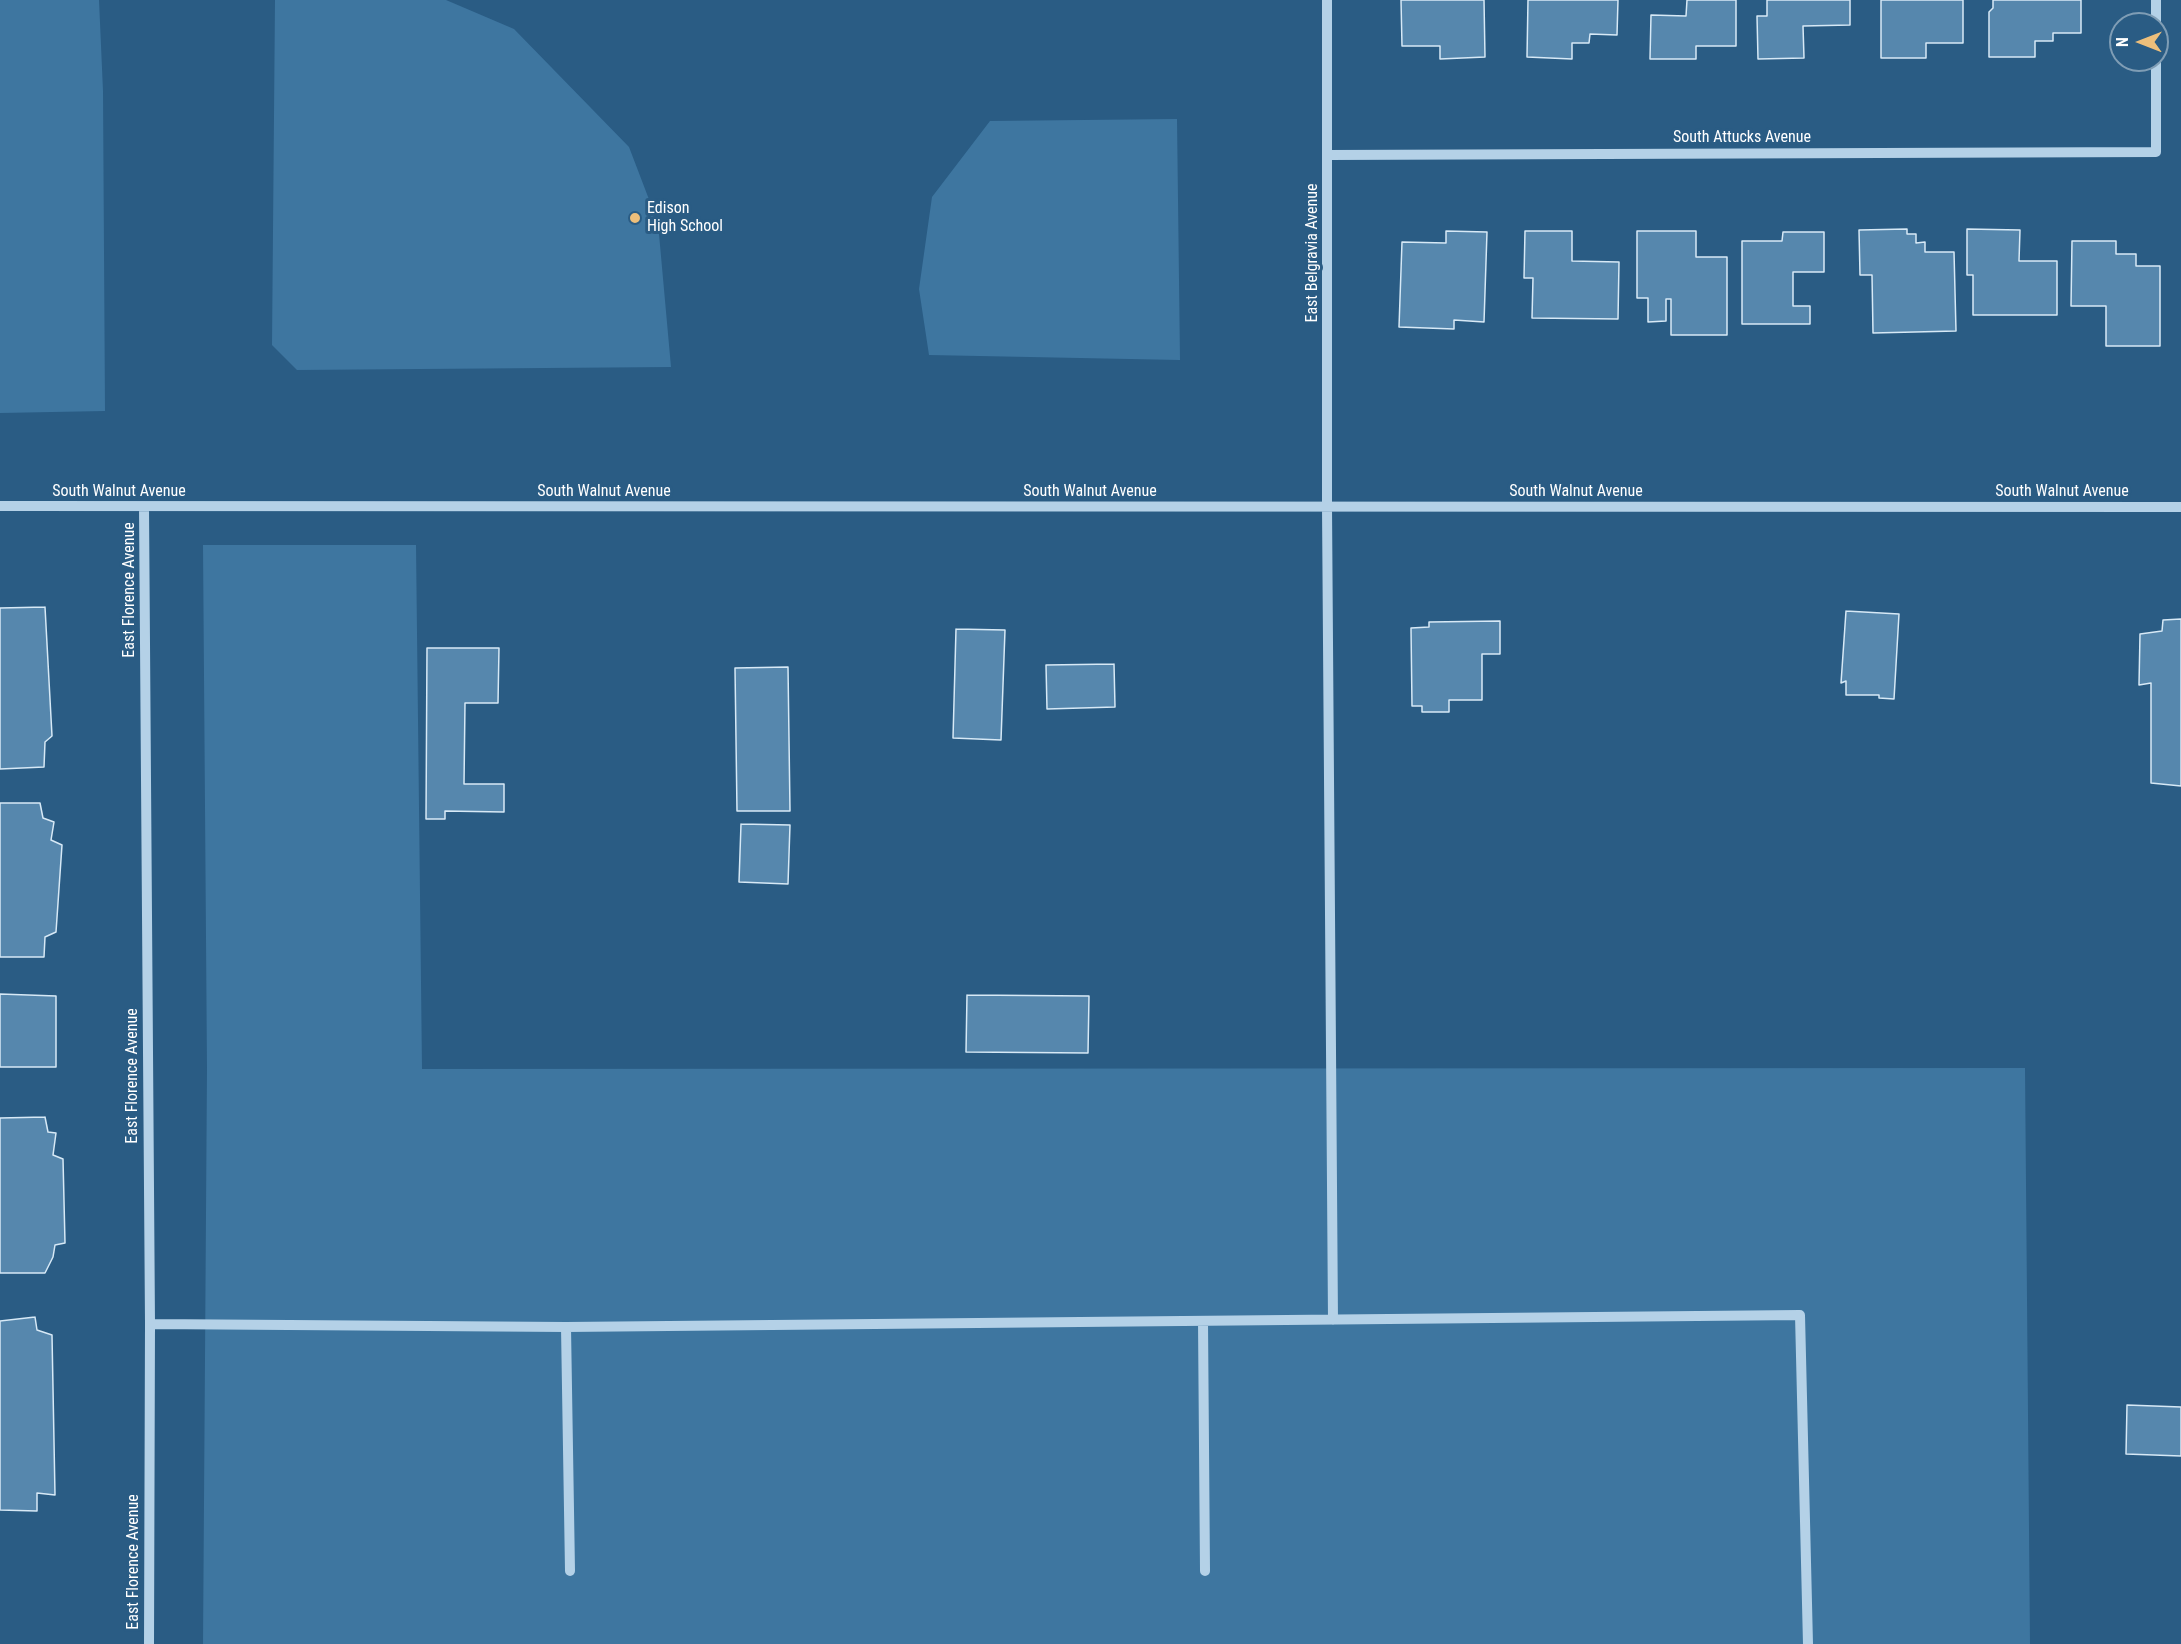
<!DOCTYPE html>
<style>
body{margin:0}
#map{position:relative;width:2181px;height:1644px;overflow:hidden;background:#2a5c84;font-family:"Roboto Condensed",sans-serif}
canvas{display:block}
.north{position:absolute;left:2109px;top:12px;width:60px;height:60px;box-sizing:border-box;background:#2a5c84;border:2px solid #7f9db5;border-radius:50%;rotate:270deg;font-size:16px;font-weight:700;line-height:24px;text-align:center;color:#fff}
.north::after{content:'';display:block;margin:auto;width:21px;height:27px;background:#edbf7b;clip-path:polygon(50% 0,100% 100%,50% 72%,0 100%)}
</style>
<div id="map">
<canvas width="2181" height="1644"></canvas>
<div class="north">N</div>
</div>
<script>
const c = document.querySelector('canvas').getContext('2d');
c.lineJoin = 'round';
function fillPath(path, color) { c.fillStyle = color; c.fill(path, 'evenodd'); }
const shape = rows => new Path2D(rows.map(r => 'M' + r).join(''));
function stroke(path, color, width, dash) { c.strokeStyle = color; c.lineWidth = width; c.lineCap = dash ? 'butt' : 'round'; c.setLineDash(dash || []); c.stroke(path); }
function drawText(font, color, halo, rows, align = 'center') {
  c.font = font + ' "Roboto Condensed",sans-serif'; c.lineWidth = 6; c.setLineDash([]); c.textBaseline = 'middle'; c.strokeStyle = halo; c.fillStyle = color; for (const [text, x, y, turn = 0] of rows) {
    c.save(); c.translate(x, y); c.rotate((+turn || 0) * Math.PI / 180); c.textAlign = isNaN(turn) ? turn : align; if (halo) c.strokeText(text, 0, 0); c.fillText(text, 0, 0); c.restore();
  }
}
fillPath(shape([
 [0,0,99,0,103,91,105,411,0,413],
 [275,0,446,0,514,29,629,147,658,223,671,367,297,370,272,345],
 [1177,119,1180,360,929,355,919,289,932,197,990,121],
 [203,545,416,545,422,1069,2025,1068,2030,1644,203,1644,207,1069]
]), '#3e76a0');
const building = shape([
 [1401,0,1484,0,1485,57,1440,59,1440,46,1402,46,1401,0],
 [1528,0,1618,0,1617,35,1590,34,1589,43,1572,43,1572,59,1527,57,1528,0],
 [1687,0,1736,0,1736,46,1696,46,1696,59,1650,59,1651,15,1686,16,1687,0],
 [1767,0,1850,0,1850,25,1803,26,1804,58,1758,59,1757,16,1767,16,1767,0],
 [1881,0,1963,0,1963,43,1926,43,1926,58,1881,58,1881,0],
 [1993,0,2081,0,2081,33,2053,33,2053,41,2035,41,2035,57,1989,57,1989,12,1993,8,1993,0],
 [1907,229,1907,234,1916,234,1916,243,1925,242,1925,252,1954,252,1956,331,1873,333,1872,275,1860,275,1859,230,1907,229],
 [1967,229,2020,230,2019,261,2057,261,2057,315,1973,315,1973,275,1967,275,1967,229],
 [1446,231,1487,232,1484,322,1454,320,1454,329,1399,327,1402,242,1446,243,1446,231],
 [1525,231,1572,231,1572,261,1619,262,1618,319,1532,318,1533,278,1524,278,1525,231],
 [1637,231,1696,231,1696,257,1727,257,1727,335,1671,335,1671,299,1666,299,1666,321,1648,322,1648,298,1637,298,1637,231],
 [1783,232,1824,232,1824,272,1793,272,1793,306,1810,306,1810,324,1742,324,1742,241,1782,241,1783,232],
 [2072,241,2116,241,2116,254,2136,254,2136,266,2160,266,2160,346,2106,346,2106,306,2071,306,2072,241],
 [45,607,52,736,45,742,44,767,0,769,0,608,45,607],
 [1846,611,1899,614,1894,699,1879,698,1879,695,1846,695,1846,681,1841,683,1846,611],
 [2181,619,2181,786,2151,783,2151,683,2139,685,2140,634,2162,631,2163,620,2181,619],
 [1500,621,1500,654,1482,654,1482,700,1449,700,1449,712,1422,712,1422,706,1412,706,1411,628,1429,627,1429,622,1500,621],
 [956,629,1005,630,1001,740,953,738,956,629],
 [427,648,499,648,498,703,465,703,464,784,504,784,504,812,445,811,445,819,426,819,427,648],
 [1114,664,1115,707,1047,709,1046,665,1114,664],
 [788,667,790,811,737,811,735,668,788,667],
 [0,803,40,803,43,818,54,822,51,840,62,845,56,932,45,937,44,957,0,957,0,803],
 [741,824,790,825,788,884,739,882,741,824],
 [0,994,56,996,56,1067,0,1067,0,994],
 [967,995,1089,996,1088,1053,966,1052,967,995],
 [45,1117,48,1132,56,1133,53,1155,63,1159,65,1243,55,1245,53,1257,45,1273,0,1273,0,1118,45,1117],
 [35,1317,37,1330,52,1335,55,1495,37,1493,37,1511,0,1510,0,1321,35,1317],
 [2127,1405,2181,1407,2181,1456,2126,1454,2127,1405]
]);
fillPath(building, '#5687ad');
stroke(building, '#d7e9f6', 1.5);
stroke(shape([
 [1327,0,1327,507,1333,1320],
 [2156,24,2156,0],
 [1328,155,2156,152,2156,60],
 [0,506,2181,507],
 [144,507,150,1324,149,1644],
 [1203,1321,1205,1571],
 [150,1324,566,1327,1800,1315,1808,1644],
 [566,1327,570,1571]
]), '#b4d1e7', 10);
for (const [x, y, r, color] of [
 [635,218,6,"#edbf7b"]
]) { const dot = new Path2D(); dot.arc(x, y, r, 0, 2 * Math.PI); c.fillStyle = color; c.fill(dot); stroke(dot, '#2a5c84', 2); }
drawText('16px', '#fff', '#2a5c84', [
 ["South Attucks Avenue",1742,138],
 ["East Belgravia Avenue",1313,253,-90],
 ["South Walnut Avenue",119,492],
 ["South Walnut Avenue",604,492],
 ["South Walnut Avenue",1090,492],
 ["South Walnut Avenue",1576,492],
 ["South Walnut Avenue",2062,492],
 ["East Florence Avenue",130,590,-90],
 ["East Florence Avenue",133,1076,-90],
 ["East Florence Avenue",134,1562,-90]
]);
drawText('16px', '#fff', '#2a5c84', [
 ["Edison",647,209],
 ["High School",647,227]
], 'left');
</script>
